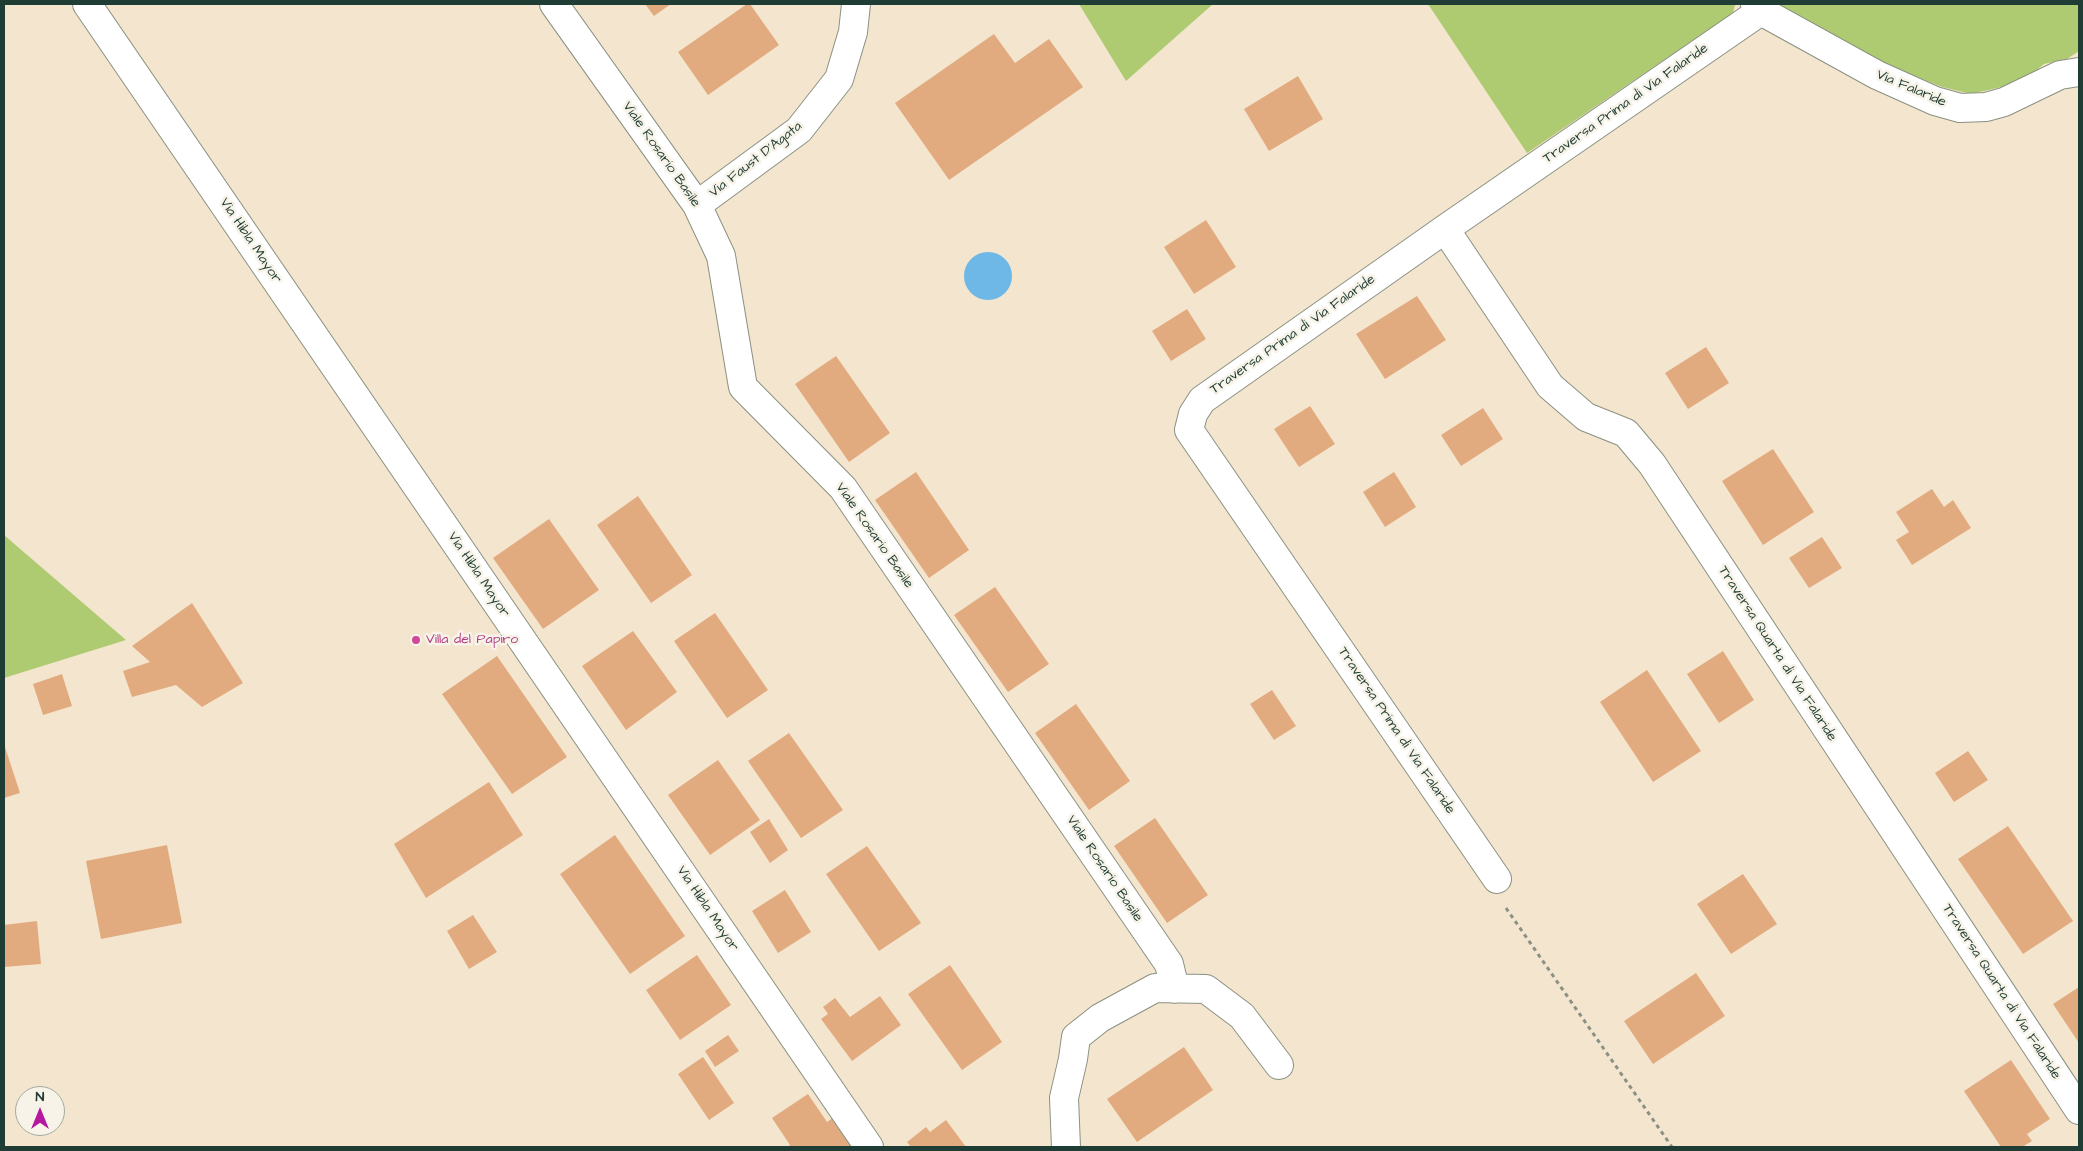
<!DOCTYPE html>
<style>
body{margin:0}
#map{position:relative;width:2083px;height:1151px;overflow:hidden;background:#f4e5cf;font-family:"Architects Daughter",sans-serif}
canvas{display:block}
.frame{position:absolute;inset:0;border:5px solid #1f3d34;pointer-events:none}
.north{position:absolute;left:15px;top:1086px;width:50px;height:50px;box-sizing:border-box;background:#f7f3e8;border:1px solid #a1aaa0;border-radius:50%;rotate:0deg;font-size:14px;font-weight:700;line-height:20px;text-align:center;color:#1f3d34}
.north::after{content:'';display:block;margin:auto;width:18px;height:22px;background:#b5179e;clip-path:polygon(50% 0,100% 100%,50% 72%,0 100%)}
</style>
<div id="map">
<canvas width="2083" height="1151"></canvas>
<div class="frame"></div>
<div class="north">N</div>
</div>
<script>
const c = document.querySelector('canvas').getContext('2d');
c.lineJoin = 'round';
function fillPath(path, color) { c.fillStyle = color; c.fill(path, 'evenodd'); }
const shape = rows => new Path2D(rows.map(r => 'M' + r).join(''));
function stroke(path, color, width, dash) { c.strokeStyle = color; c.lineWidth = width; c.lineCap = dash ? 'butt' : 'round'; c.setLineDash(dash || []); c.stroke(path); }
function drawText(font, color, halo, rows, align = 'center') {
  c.font = font + ' "Architects Daughter",sans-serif'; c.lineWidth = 5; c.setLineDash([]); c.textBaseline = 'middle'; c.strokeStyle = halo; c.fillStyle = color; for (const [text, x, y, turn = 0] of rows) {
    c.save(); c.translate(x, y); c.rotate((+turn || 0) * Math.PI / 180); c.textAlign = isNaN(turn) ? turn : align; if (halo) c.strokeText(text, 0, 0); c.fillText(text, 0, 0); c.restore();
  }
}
fillPath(shape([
 [1079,4,1213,4,1126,81],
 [1428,4,1734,4,1735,5,1733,13,1527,153],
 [1782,4,2079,4,2079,51,2067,59,2044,64,2029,76,2001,87,1971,94,1942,87,1873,59,1781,6],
 [4,535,126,640,4,678]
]), '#afcb71');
fillPath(shape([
 '964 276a24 24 0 1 1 48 0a24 24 0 1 1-48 0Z'
]), '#6db8e6');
fillPath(shape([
 [645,4,671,4,654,16],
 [747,4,750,4,779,45,708,95,678,52],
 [994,34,1015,63,1049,39,1083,87,949,180,895,103],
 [1298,76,1323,119,1269,151,1244,109],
 [1206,220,1236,267,1194,294,1164,247],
 [1417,296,1446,340,1385,379,1356,334],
 [1187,309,1206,339,1171,361,1152,331],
 [1706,347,1729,383,1688,409,1665,373],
 [836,356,890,433,849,462,795,384],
 [1310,406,1335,444,1299,467,1274,429],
 [1483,408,1503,439,1461,466,1441,435],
 [1773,449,1814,512,1763,545,1722,481],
 [916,472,969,550,929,578,875,500],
 [1394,472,1416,507,1385,527,1363,492],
 [1932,489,1944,507,1953,500,1971,528,1912,565,1896,540,1909,532,1896,512],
 [638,496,692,575,651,603,597,525],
 [549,519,599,590,543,629,493,558],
 [1822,537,1842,568,1809,588,1789,558],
 [995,587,1049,664,1008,692,954,615],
 [192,603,243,683,202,707,176,685,132,697,123,671,150,662,132,646],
 [715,613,768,690,727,718,674,641],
 [633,631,677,692,626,730,582,666],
 [1723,651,1754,700,1719,723,1687,674],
 [497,656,567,757,512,794,442,694],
 [1647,670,1701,751,1653,782,1600,702],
 [62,674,72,706,43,715,33,684],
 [1272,690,1296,726,1274,740,1250,704],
 [1076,704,1130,781,1089,810,1035,733],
 [789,733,843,810,801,838,748,761],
 [4,744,20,793,4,798],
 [1968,751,1988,780,1954,802,1935,773],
 [718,760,760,820,710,855,668,795],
 [489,782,523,835,426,898,394,844],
 [1155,818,1208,895,1167,923,1114,846],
 [769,819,788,850,770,863,750,832],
 [2008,826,2073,921,2023,954,1958,859],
 [615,835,685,936,630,974,560,874],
 [167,845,182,923,101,939,86,861],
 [867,846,921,923,879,951,826,874],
 [1743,874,1777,924,1731,954,1697,904],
 [785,890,811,932,778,953,752,911],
 [473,915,497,952,469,969,447,931],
 [37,921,41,964,4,967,4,925],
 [697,955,731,1005,680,1040,646,990],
 [950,965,1002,1042,962,1070,908,994],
 [1696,973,1725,1016,1653,1064,1624,1021],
 [2079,987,2079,1043,2053,1004],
 [880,996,901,1025,852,1061,821,1019,828,1014,823,1007,835,998,850,1017],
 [728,1035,739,1051,715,1067,705,1051],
 [1184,1047,1213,1090,1137,1142,1107,1099],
 [703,1057,734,1103,709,1120,678,1074],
 [2011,1060,2050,1119,2027,1134,2032,1141,2022,1147,2001,1147,1964,1091],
 [808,1094,827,1122,834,1117,854,1147,788,1147,790,1145,772,1118],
 [946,1120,966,1147,911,1147,907,1142,926,1127,930,1132]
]), '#e2ab7f');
const street = shape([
 [87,4,869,1147],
 [554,4,697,205,721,256,743,387,843,488,1169,964,1175,989],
 [1755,4,1761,11,1877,75,1935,101,1960,108,1986,107,2004,102,2060,75,2079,72],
 [697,205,799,130,839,79,853,32,856,4],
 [1445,229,1550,386,1586,417,1626,433,1652,464,2079,1110],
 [1497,879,1189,430,1193,414,1202,400,1445,229,1761,11],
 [1066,1147,1064,1098,1073,1059,1076,1037,1100,1018,1155,988,1206,989,1242,1016,1279,1065]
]);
stroke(street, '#8a9182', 30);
stroke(shape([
 [1506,908,1672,1147]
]), '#8a9182', 3, [4, 4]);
stroke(street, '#fff', 28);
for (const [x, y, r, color] of [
 [416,640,5,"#d1479c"]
]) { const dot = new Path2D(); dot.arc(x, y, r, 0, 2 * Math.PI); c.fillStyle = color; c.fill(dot); stroke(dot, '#f7f3e8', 2); }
drawText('14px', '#1f3d34', '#f7f3e8', [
 ["Via Falaride",1911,89,23],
 ["Traversa Prima di Via Falaride",1626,104,-35],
 ["Viale Rosario Basile",661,155,55],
 ["Via Faust D'Agata",756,160,-38],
 ["Via Hibla Mayor",250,241,56],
 ["Traversa Prima di Via Falaride",1293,335,-35],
 ["Viale Rosario Basile",874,536,55],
 ["Via Hibla Mayor",478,575,56],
 ["Traversa Quarta di Via Falaride",1777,654,57],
 ["Traversa Prima di Via Falaride",1396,731,56],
 ["Viale Rosario Basile",1104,869,56],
 ["Via Hibla Mayor",707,909,56],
 ["Traversa Quarta di Via Falaride",2001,992,57]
]);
drawText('14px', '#b23c85', '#f7f3e8', [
 ["Villa del Papiro",426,640]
], 'left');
</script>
